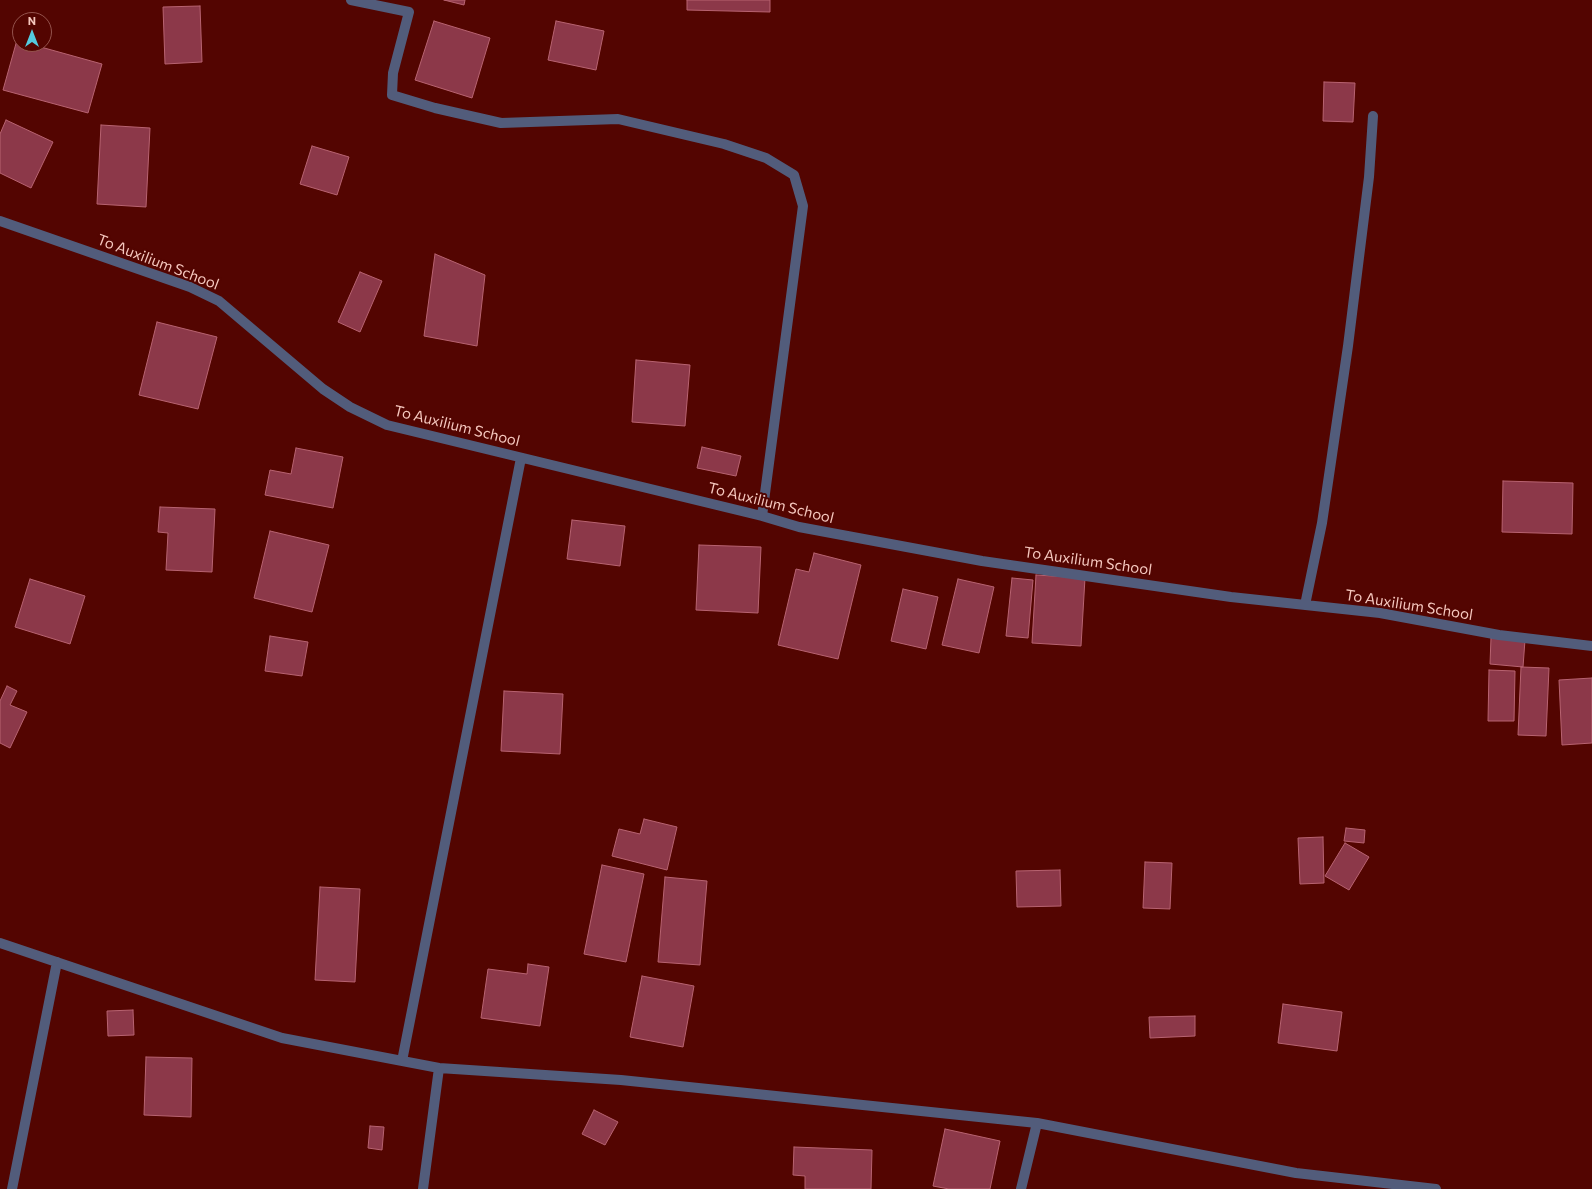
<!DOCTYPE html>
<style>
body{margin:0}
#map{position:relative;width:1592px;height:1189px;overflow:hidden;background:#530501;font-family:Commissioner,sans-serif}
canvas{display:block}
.north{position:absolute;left:12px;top:12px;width:40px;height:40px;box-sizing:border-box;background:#530501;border:1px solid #94534d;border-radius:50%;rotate:0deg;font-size:11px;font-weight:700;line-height:16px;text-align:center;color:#f5c7be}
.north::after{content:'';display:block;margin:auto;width:14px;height:18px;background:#54cade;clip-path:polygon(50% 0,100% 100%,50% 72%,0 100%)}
</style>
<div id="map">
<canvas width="1592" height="1189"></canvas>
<div class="north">N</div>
</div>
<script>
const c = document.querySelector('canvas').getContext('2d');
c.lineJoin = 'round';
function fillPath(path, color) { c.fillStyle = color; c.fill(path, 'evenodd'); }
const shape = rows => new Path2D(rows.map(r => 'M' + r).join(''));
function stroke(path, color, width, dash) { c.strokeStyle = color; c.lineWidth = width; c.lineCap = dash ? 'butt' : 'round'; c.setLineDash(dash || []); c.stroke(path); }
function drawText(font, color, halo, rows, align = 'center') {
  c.font = font + ' Commissioner,sans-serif'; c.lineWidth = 4; c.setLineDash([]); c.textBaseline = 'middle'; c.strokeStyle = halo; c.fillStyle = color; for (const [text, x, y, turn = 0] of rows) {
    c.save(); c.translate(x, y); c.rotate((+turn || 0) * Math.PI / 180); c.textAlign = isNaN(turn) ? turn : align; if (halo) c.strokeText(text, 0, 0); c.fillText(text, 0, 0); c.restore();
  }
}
const building = shape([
 [444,0,465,0,464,5,444,0],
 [687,0,770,0,770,12,687,10,687,0],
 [200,6,202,62,165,64,163,7,200,6],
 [434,21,490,38,472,98,415,80,434,21],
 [556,21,604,31,596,70,548,60,556,21],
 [17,40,20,41,20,44,30,44,102,64,88,113,3,90,17,40],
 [1324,82,1355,83,1353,122,1323,121,1324,82],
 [6,120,53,142,31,188,0,173,0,134,6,120],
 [101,125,150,128,146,207,97,204,101,125],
 [312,146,349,157,337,195,300,184,312,146],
 [435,254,485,275,477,346,424,336,435,254],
 [360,272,382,281,360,332,338,322,360,272],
 [157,322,217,337,198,409,139,395,157,322],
 [636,360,690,365,685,426,632,422,636,360],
 [702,447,741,456,736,476,697,468,702,447],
 [296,448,343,457,333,508,265,495,270,470,291,474,296,448],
 [1503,481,1573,483,1572,534,1502,532,1503,481],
 [160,507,215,509,212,572,166,570,168,533,158,532,160,507],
 [572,520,625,526,620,566,567,559,572,520],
 [270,531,329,545,312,612,254,598,270,531],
 [699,545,761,547,758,613,696,610,699,545],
 [814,553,861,565,838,659,778,645,796,569,809,572,814,553],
 [1036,575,1085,578,1081,646,1032,643,1036,575],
 [1012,578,1033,580,1028,638,1006,636,1012,578],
 [30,579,85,596,70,644,15,627,30,579],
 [958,579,994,587,979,653,942,645,958,579],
 [903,589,938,597,926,649,891,641,903,589],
 [270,636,308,642,302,676,265,671,270,636],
 [1491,638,1525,640,1523,667,1490,664,1491,638],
 [1521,667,1549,668,1546,736,1518,735,1521,667],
 [1489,670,1515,671,1514,721,1488,721,1489,670],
 [1592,678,1592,743,1562,745,1559,680,1592,678],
 [7,686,17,691,10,705,27,712,10,748,0,743,0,701,7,686],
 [504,691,563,694,560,754,501,751,504,691],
 [644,819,677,827,667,870,612,856,619,829,640,834,644,819],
 [1346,828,1365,830,1364,843,1344,841,1346,828],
 [1323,837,1324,883,1300,884,1298,838,1323,837],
 [1345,843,1369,857,1349,890,1325,876,1345,843],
 [1145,862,1172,863,1170,909,1143,908,1145,862],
 [602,865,644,874,626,962,584,954,602,865],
 [1060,870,1061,906,1017,907,1016,871,1060,870],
 [665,877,707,881,700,965,658,962,665,877],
 [320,887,360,889,355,982,315,980,320,887],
 [528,964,549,967,540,1026,481,1018,488,969,527,974,528,964],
 [642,976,694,986,683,1047,630,1037,642,976],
 [1283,1004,1342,1012,1337,1051,1278,1043,1283,1004],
 [133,1010,134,1035,108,1036,107,1011,133,1010],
 [1195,1016,1195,1036,1150,1038,1149,1017,1195,1016],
 [146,1057,192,1058,191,1117,144,1115,146,1057],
 [594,1110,618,1122,605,1145,582,1134,594,1110],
 [370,1126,384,1127,382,1150,368,1148,370,1126],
 [945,1129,1000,1141,990,1189,949,1189,933,1186,945,1129],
 [794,1147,872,1150,871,1189,805,1189,805,1176,793,1175,794,1147]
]);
fillPath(building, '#8c3849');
stroke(building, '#b86371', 1);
stroke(shape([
 [351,0,409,12,393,73,392,95,435,108,501,123,618,119,724,144,766,158,794,175,803,206,762,516],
 [0,221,190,287,219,301,323,389,350,407,387,425,762,516,799,527,982,561,1231,597,1380,613,1499,635,1592,646],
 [1305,605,1322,523,1348,346,1369,177,1373,116],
 [0,943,282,1038,439,1068,621,1080,1037,1123,1296,1173,1436,1189],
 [402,1061,521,458],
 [12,1189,57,962],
 [423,1189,439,1068],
 [1021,1189,1037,1123]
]), '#525c7b', 10);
drawText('15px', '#f5c7be', '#530501', [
 ["To Auxilium School",158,262,21],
 ["To Auxilium School",457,426,14],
 ["To Auxilium School",771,503,14],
 ["To Auxilium School",1088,561,8],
 ["To Auxilium School",1409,605,9]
]);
</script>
